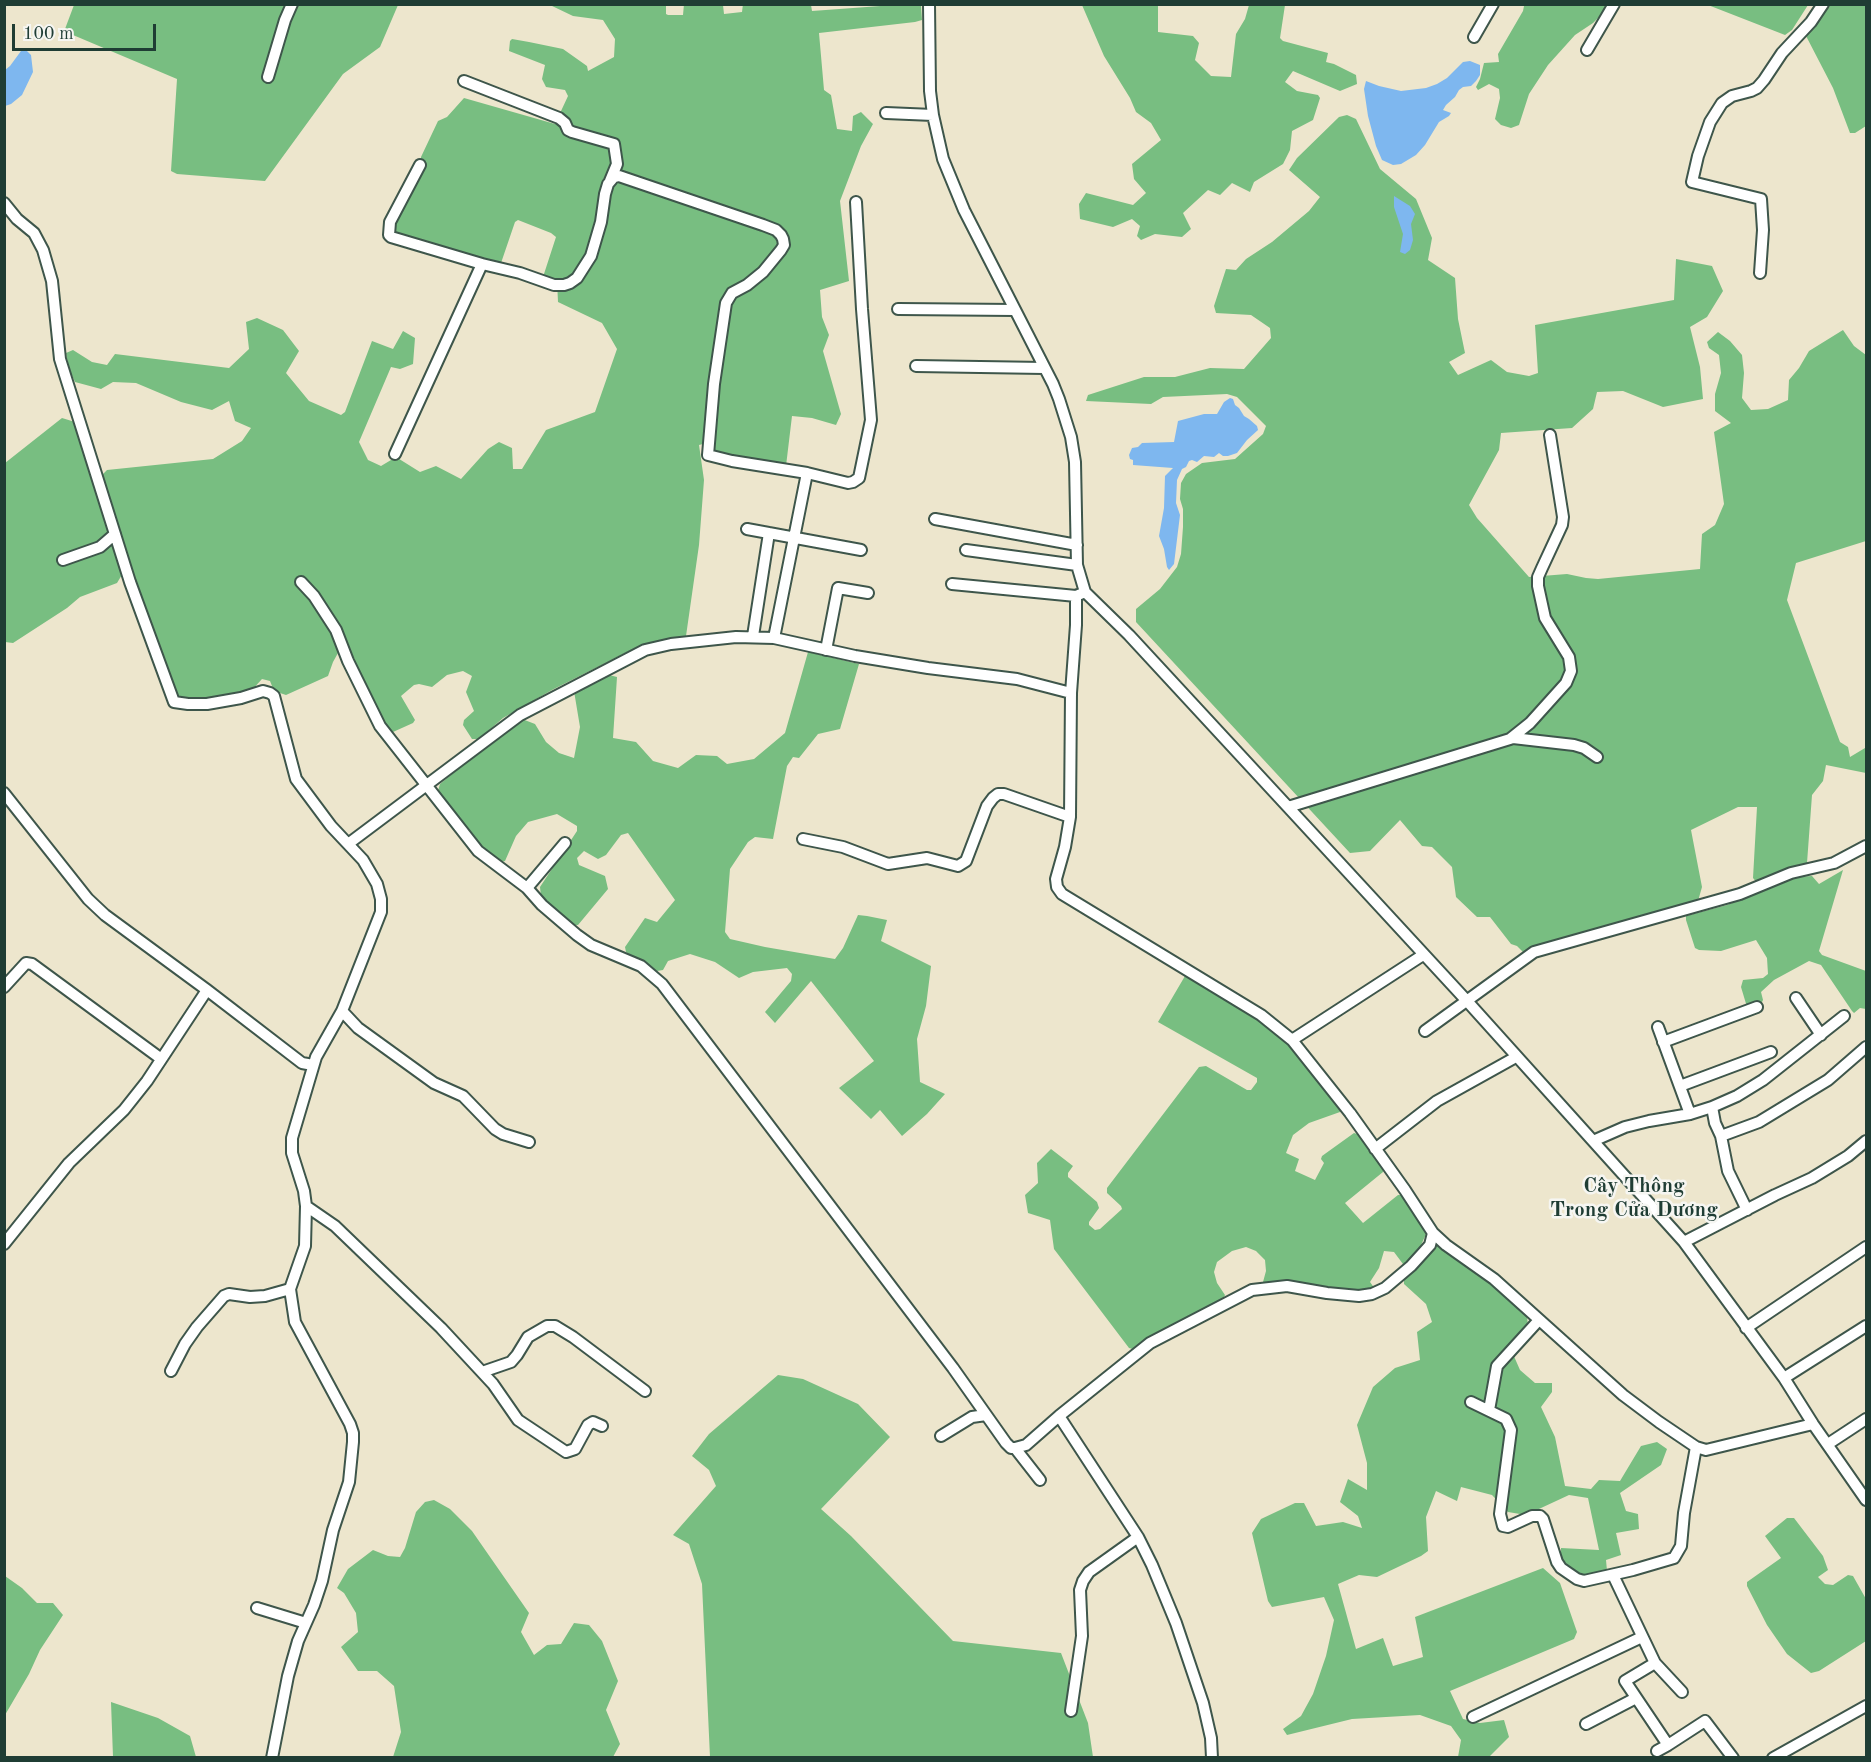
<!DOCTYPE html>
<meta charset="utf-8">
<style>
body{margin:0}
#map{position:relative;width:1871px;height:1762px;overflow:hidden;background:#ede6cd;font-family:"Old Standard TT",serif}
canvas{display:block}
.frame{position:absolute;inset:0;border:6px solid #1f3d34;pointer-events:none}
.scale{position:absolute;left:12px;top:24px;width:144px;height:27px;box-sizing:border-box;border:3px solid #1f3d34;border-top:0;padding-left:8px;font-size:18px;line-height:21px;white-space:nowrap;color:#1f3d34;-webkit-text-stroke:4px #f6f6f2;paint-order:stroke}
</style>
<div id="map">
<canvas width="1871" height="1762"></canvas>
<div class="frame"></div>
<div class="scale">100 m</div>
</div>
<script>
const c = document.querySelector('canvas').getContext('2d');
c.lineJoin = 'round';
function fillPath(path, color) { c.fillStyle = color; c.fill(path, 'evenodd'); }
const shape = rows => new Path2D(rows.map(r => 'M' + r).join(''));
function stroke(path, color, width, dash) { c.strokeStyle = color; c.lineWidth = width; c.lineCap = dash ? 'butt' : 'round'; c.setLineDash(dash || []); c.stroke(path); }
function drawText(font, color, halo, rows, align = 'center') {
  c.font = font + ' "Old Standard TT",serif'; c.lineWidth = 5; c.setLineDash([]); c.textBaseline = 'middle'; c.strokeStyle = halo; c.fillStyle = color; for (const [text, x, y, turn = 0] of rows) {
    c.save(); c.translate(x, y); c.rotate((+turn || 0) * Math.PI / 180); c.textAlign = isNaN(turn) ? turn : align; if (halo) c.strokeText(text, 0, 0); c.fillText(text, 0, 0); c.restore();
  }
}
fillPath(shape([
 [684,4,723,5,724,14,742,12,743,4,811,5,812,11,894,5,921,5,922,20,915,22,819,33,824,90,831,95,837,129,852,131,853,116,861,112,873,124,861,146,840,201,849,281,820,290,822,317,829,335,823,351,841,414,836,425,812,418,792,416,786,466,713,453,703,444,699,445,704,480,699,545,686,636,682,639,639,646,552,690,503,718,479,739,472,739,463,725,464,720,474,711,466,692,472,676,463,671,447,675,432,687,419,684,414,685,401,696,415,720,413,723,393,732,387,730,347,651,338,653,333,662,328,676,286,695,274,691,270,681,262,679,251,691,223,698,177,700,131,581,102,475,107,470,213,459,242,441,251,428,235,421,229,401,212,410,181,402,136,383,113,382,101,389,75,382,69,369,66,353,73,350,92,362,107,365,115,354,229,368,249,349,246,322,257,318,283,330,299,351,286,373,309,401,341,415,345,412,372,341,393,349,403,331,415,338,413,364,400,369,391,367,359,442,368,460,381,466,396,457,420,472,436,466,461,479,488,449,499,442,512,448,513,469,522,469,546,430,595,412,617,349,602,323,558,302,557,281,543,277,556,237,551,233,518,220,515,222,501,263,497,266,390,231,421,165,421,157,438,121,447,117,464,98,555,124,568,96,565,90,546,87,542,79,545,65,509,51,510,41,512,39,529,42,563,49,587,66,588,71,614,57,615,39,603,20,573,16,550,5,666,5,666,14,668,15,683,15],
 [74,5,398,5,380,47,343,74,265,181,177,174,171,171,177,79,73,35,65,29],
 [1082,5,1158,5,1158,32,1193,36,1199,43,1195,60,1211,76,1231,77,1236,34,1245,19,1249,5,1285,5,1280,38,1283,41,1328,53,1326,62,1334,64,1356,75,1357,84,1340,91,1293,71,1285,82,1297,91,1318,95,1320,98,1313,120,1292,131,1290,150,1283,164,1254,182,1250,192,1232,183,1220,195,1208,190,1183,213,1191,229,1182,237,1155,234,1141,240,1137,236,1140,226,1132,219,1113,227,1080,219,1079,204,1086,193,1133,205,1146,193,1134,179,1132,164,1161,140,1151,123,1136,112,1130,98,1104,56],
 [1522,5,1608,5,1605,11,1593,23,1575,35,1548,65,1529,94,1519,125,1511,128,1501,125,1495,119,1500,98,1499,89,1489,84,1478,90,1476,87,1480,79,1484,63,1499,62,1498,54,1523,11,1524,6],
 [1708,5,1808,5,1792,30,1785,35],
 [1826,5,1866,5,1866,126,1855,133,1850,133,1833,88,1805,34],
 [1347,115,1356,119,1380,169,1416,199,1432,238,1428,260,1455,278,1458,319,1465,353,1449,362,1458,375,1491,360,1507,372,1529,376,1538,373,1535,325,1674,300,1676,259,1712,266,1723,291,1707,317,1690,327,1700,367,1703,399,1663,407,1623,391,1597,392,1593,409,1572,428,1501,433,1499,450,1469,505,1477,518,1529,577,1567,574,1586,578,1598,579,1700,569,1702,534,1715,525,1724,504,1714,432,1731,423,1715,411,1715,394,1721,373,1719,355,1709,348,1707,342,1718,332,1730,341,1742,355,1744,373,1742,398,1751,410,1768,409,1788,400,1789,380,1799,368,1809,351,1843,330,1854,346,1866,355,1866,541,1796,563,1787,600,1840,742,1848,747,1850,757,1865,748,1866,754,1866,773,1826,765,1823,781,1812,795,1807,863,1802,867,1782,870,1758,884,1753,878,1757,807,1738,807,1691,830,1702,887,1698,901,1525,954,1517,946,1511,944,1490,917,1477,917,1456,897,1452,867,1432,847,1422,846,1400,820,1370,851,1350,853,1136,622,1136,609,1160,589,1177,567,1181,554,1183,527,1183,509,1180,499,1181,483,1186,474,1202,463,1235,459,1263,434,1266,426,1237,397,1227,394,1163,397,1151,404,1086,401,1088,395,1144,377,1175,377,1210,368,1244,369,1271,338,1270,328,1251,315,1216,313,1214,306,1226,269,1236,270,1246,259,1272,242,1309,211,1320,197,1289,170,1297,158,1339,117],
 [62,418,75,422,103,517,123,573,117,583,80,597,67,608,13,643,5,642,5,463],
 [808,652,859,664,840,729,818,734,799,758,793,757,787,766,773,839,755,837,748,842,730,869,725,932,730,939,765,947,835,959,843,948,858,915,867,916,887,920,881,941,931,966,926,1006,917,1039,920,1082,945,1094,927,1114,902,1136,880,1110,871,1119,839,1088,874,1061,811,981,775,1023,765,1012,791,981,792,974,787,968,753,972,739,978,715,962,690,954,668,961,663,970,657,971,626,952,625,947,645,918,657,922,675,900,628,833,621,835,606,855,598,859,584,851,577,858,579,865,605,876,608,889,578,925,574,925,541,896,540,887,577,831,577,826,557,814,528,822,516,836,505,861,501,862,479,844,437,794,440,784,481,750,522,719,535,724,546,742,559,753,574,758,580,727,574,691,609,675,617,677,613,738,636,742,653,761,678,768,696,755,717,756,727,764,754,759,785,733],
 [1843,870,1819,951,1822,955,1866,971,1866,1009,1860,1008,1854,1013,1852,1011,1821,965,1809,961,1774,980,1761,992,1763,1000,1762,1002,1747,1007,1741,987,1743,980,1763,978,1768,974,1767,958,1756,940,1721,951,1699,950,1695,948,1686,920,1686,916,1727,905,1794,877,1812,876,1819,884],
 [1188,975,1290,1041,1339,1105,1340,1112,1309,1123,1293,1135,1286,1153,1299,1159,1295,1171,1315,1180,1324,1163,1321,1159,1322,1156,1354,1133,1360,1135,1383,1168,1383,1172,1345,1203,1363,1223,1398,1195,1402,1195,1425,1226,1426,1234,1418,1252,1408,1263,1403,1264,1394,1252,1384,1251,1379,1268,1370,1282,1375,1289,1366,1292,1266,1284,1263,1282,1266,1271,1265,1260,1256,1251,1246,1247,1232,1251,1217,1262,1214,1272,1217,1283,1225,1295,1222,1301,1136,1350,1129,1348,1054,1249,1050,1220,1028,1213,1025,1195,1038,1183,1037,1163,1051,1149,1073,1166,1068,1173,1068,1177,1097,1202,1099,1208,1089,1222,1089,1225,1095,1230,1100,1229,1122,1209,1121,1206,1107,1193,1107,1188,1199,1067,1206,1066,1247,1090,1251,1090,1257,1082,1257,1078,1158,1022,1185,976],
 [1438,1243,1452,1257,1477,1271,1527,1317,1528,1325,1509,1345,1520,1370,1535,1383,1552,1383,1552,1392,1541,1407,1555,1437,1565,1486,1591,1489,1599,1480,1620,1481,1641,1446,1657,1442,1667,1449,1661,1465,1620,1493,1626,1511,1638,1514,1639,1529,1616,1533,1621,1555,1606,1560,1607,1571,1584,1577,1572,1571,1561,1557,1561,1548,1599,1550,1588,1498,1569,1495,1526,1515,1508,1512,1492,1495,1461,1487,1457,1501,1436,1491,1426,1517,1428,1551,1421,1556,1377,1577,1359,1575,1338,1584,1356,1649,1383,1638,1393,1666,1423,1657,1415,1617,1543,1568,1560,1583,1577,1632,1574,1639,1450,1691,1463,1719,1480,1723,1504,1720,1509,1737,1489,1757,1458,1757,1461,1740,1451,1726,1420,1715,1352,1719,1287,1735,1283,1729,1301,1716,1313,1694,1326,1656,1334,1620,1324,1597,1272,1607,1268,1601,1252,1533,1261,1519,1295,1503,1304,1503,1316,1526,1343,1522,1362,1528,1358,1516,1340,1502,1348,1479,1367,1490,1367,1463,1357,1425,1373,1387,1395,1368,1420,1360,1417,1332,1432,1322,1426,1304,1404,1284,1404,1279,1433,1245],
 [778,1375,803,1379,858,1404,890,1437,821,1509,851,1536,953,1641,1061,1653,1088,1723,1093,1757,710,1757,702,1584,689,1544,673,1535,716,1486,709,1470,692,1456,709,1434],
 [434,1500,450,1509,472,1531,529,1613,521,1632,534,1655,547,1645,561,1644,574,1623,589,1625,602,1641,618,1681,606,1710,620,1744,613,1757,393,1757,401,1732,394,1686,377,1671,358,1671,341,1647,358,1632,356,1613,344,1593,337,1588,348,1569,373,1550,388,1556,400,1557,405,1548,416,1512,425,1502],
 [1787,1518,1794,1518,1823,1556,1828,1570,1818,1577,1825,1584,1833,1585,1848,1575,1853,1576,1866,1599,1866,1641,1819,1671,1811,1673,1787,1654,1767,1625,1747,1586,1747,1582,1781,1558,1765,1536],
 [5,1576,22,1588,37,1603,53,1603,63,1615,40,1650,29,1674,5,1715],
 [111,1702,158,1718,190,1736,196,1757,113,1757]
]), '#78be81');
fillPath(shape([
 [25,49,31,55,33,72,22,95,11,104,5,106,5,70,10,66,21,51],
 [1470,61,1480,65,1480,75,1476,81,1471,86,1463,87,1459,90,1455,97,1446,105,1443,110,1451,113,1449,116,1439,122,1425,145,1416,155,1401,164,1393,165,1382,160,1376,146,1368,116,1364,89,1366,81,1379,86,1401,91,1426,88,1437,84,1447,78,1463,62],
 [1394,196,1410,206,1415,214,1411,224,1413,240,1410,250,1405,254,1400,252,1403,234,1394,207],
 [1230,398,1233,399,1235,405,1239,408,1244,416,1249,419,1257,426,1258,430,1247,440,1237,453,1228,456,1223,456,1219,453,1214,457,1204,456,1197,462,1192,460,1189,461,1186,467,1182,469,1177,480,1176,503,1180,515,1174,564,1169,570,1167,567,1164,549,1159,536,1164,508,1165,476,1173,468,1133,465,1133,460,1130,459,1129,455,1132,448,1138,447,1142,443,1174,442,1178,421,1204,414,1217,414,1224,402]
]), '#7eb7ef');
const minor = shape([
 [929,4,930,91,933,115,943,159,964,210,1053,384,1059,399,1071,437,1075,462,1077,565,1085,592,1129,635,1288,807,1467,1001,1684,1242,1784,1378,1813,1424,1866,1500],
 [1474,37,1493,4],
 [1587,50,1614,4],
 [268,77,285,20,292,4],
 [464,81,559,118,565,123,568,130,572,132,614,144,617,164,610,181],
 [886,113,933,115],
 [420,165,390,222,389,235,391,237,482,264],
 [4,203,17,219,34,233,43,250,52,281,60,359,130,582,174,702,188,704,207,704,241,698,263,691,270,693,274,696,296,779,331,826,363,860,377,884,381,899,381,912,342,1011,316,1057,292,1138,292,1153,304,1191,306,1206,305,1246,290,1289,295,1322,350,1424,353,1433,353,1442,349,1482,333,1530,322,1581,314,1605,298,1641,288,1676,272,1758],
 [1760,273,1763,230,1761,199,1692,182,1698,156,1710,122,1722,103,1732,96,1751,91,1757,88,1764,80,1782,53,1811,22,1823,4],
 [898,309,1015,310],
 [916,366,1044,368],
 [395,454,482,264,520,273,554,285,564,285,570,283,577,278,591,256,601,222,605,194,608,184,614,177,619,176,763,225,776,230,781,235,783,239,784,245,781,250,763,272,747,285,732,293,726,303,714,384,708,455,732,461,807,473,848,483,853,482,859,478,871,420,862,309,856,202],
 [935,519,1077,545],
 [747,529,861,550],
 [966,550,1077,565],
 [63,560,100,547,115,534],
 [301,582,314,596,336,630,348,661,380,726,478,851,527,888,542,905,577,935,591,945,641,966,662,984,953,1368,1006,1443,1011,1448,1015,1448,1026,1445,1059,1416],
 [952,584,1076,596],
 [1085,592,1076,596,1076,625,1071,693,1070,817,1065,847,1056,879,1057,887,1062,894,1261,1015,1292,1040,1350,1113,1405,1190,1433,1233,1446,1245,1494,1279,1623,1395,1659,1422,1696,1447,1706,1450,1813,1424],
 [753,636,769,533],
 [774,638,807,473],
 [826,650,838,588,868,593],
 [1513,738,1574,745,1584,748,1597,757],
 [4,793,88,899,105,915,207,990,302,1063,313,1065],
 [1288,807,1510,739,1530,723,1566,683,1571,671,1569,657,1545,618,1538,586,1538,577,1542,568,1562,525,1563,517,1550,435],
 [803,839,843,847,888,864,927,858,958,866,966,861,987,806,993,798,998,794,1004,794,1070,817],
 [348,844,520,715,645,650,671,644,736,637,774,638,855,656,928,668,1017,679,1071,693],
 [527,888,565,843],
 [4,987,26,963,32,964,160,1058],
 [1796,998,1821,1035],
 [342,1011,358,1028,434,1083,463,1096,495,1129,503,1134,529,1142],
 [1658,1027,1690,1114],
 [1425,1031,1534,952,1740,894,1791,873,1834,863,1866,846],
 [1292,1040,1423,955],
 [1663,1042,1757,1007],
 [1680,1086,1771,1052],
 [1712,1107,1715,1123,1721,1136,1759,1122,1828,1080,1866,1047],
 [1721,1136,1728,1171,1747,1210],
 [1593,1141,1625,1127,1649,1121,1690,1114,1712,1107,1737,1096,1763,1080,1844,1016],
 [1375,1149,1437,1101,1516,1057],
 [306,1206,335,1226,441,1328,493,1384,518,1420,566,1452,575,1449,588,1425,593,1422,602,1426],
 [1684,1242,1775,1195,1812,1178,1848,1156,1866,1141],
 [4,1244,69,1163,124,1110,147,1081,207,990],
 [1746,1328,1866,1247],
 [171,1371,185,1344,197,1327,224,1296,229,1294,250,1297,265,1296,290,1289],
 [482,1372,511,1362,517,1355,528,1337,547,1326,555,1326,573,1337,645,1391],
 [1784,1378,1866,1326],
 [1471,1402,1506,1419,1511,1430,1500,1514,1503,1526,1508,1527,1532,1516,1540,1516,1543,1519,1557,1562,1561,1568,1577,1579,1584,1581,1633,1570,1674,1558,1681,1546,1684,1513,1696,1447],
 [1489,1410,1497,1366,1539,1320],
 [941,1436,972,1417,986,1415],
 [1828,1444,1866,1419],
 [1015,1448,1040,1480],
 [1613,1575,1655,1663,1625,1681,1668,1745,1705,1721,1733,1758],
 [257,1608,306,1623],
 [1655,1663,1682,1692],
 [1071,1711,1082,1636,1080,1590,1083,1581,1089,1572,1138,1537],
 [1473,1717,1642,1637],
 [1586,1724,1636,1698],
 [1657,1751,1668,1745],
 [1212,1758,1211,1738,1203,1703,1176,1623,1152,1565,1138,1537,1059,1416,1150,1343,1252,1290,1287,1286,1327,1293,1359,1296,1372,1294,1385,1288,1411,1266,1430,1245,1433,1233],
 [1773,1758,1866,1706]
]);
stroke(minor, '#3e564b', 14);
stroke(minor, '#fff', 10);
drawText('bold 21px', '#1f3d34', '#f6f6f2', [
 ["Cây Thông",1634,1186],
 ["Trong Cửa Dương",1634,1210]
]);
</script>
